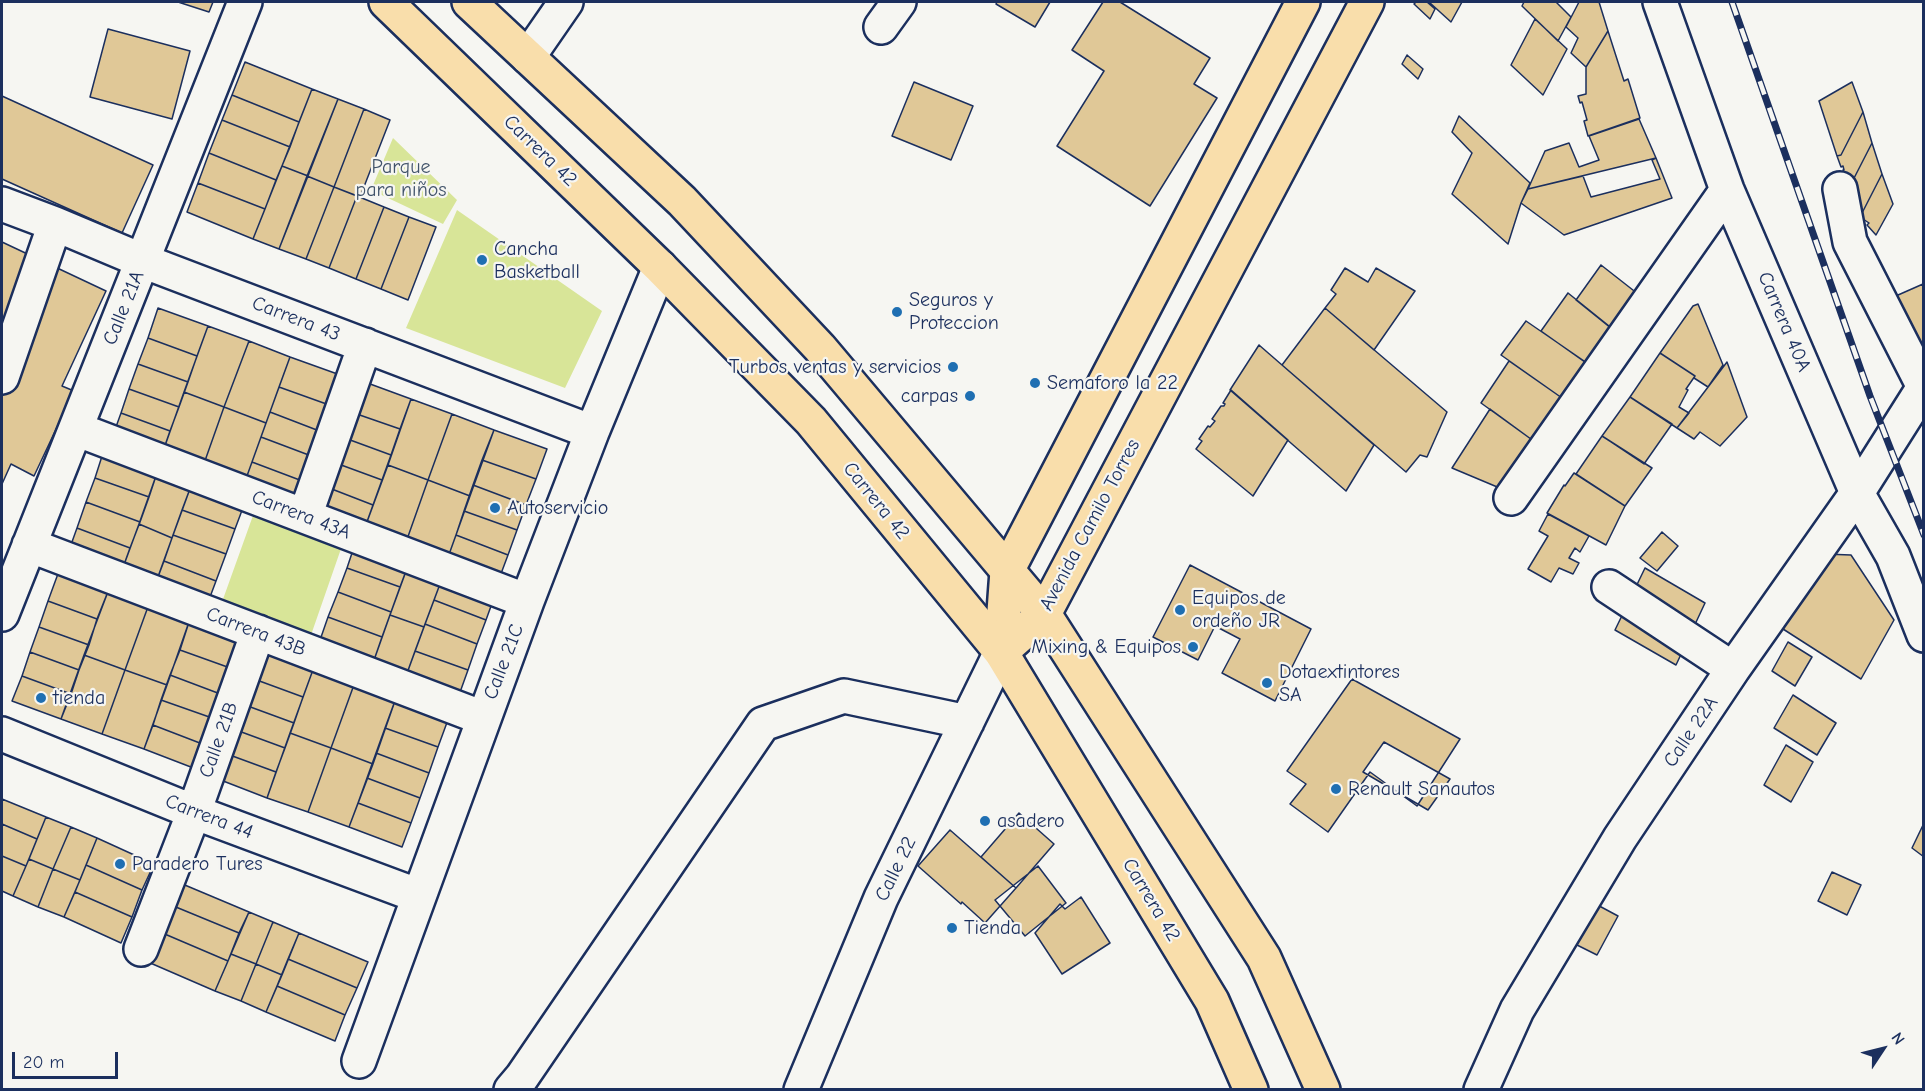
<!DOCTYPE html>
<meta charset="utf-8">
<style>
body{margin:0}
#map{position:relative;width:1925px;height:1091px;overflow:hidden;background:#f6f6f2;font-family:"Comic Neue",sans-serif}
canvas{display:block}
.frame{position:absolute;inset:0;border:3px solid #1b2f5e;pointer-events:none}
.north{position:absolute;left:1853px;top:1019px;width:60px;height:60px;-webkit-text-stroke:4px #f6f6f2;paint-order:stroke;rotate:55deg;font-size:16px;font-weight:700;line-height:24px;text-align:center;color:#1b2f5e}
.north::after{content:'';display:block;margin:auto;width:21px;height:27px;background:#1b2f5e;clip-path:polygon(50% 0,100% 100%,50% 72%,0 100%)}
.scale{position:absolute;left:12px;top:1052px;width:106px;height:27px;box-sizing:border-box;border:3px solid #1b2f5e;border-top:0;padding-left:8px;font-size:18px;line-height:21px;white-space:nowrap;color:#1b2f5e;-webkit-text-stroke:4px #f6f6f2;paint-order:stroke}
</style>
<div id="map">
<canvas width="1925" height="1091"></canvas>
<div class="frame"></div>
<div class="north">N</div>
<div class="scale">20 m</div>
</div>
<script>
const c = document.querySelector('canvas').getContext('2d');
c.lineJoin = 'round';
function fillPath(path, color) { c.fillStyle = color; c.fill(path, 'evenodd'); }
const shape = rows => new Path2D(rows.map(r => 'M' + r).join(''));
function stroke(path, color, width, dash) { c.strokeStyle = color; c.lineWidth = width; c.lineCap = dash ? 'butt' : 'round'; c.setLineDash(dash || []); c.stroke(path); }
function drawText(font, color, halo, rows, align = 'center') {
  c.font = font + ' "Comic Neue",sans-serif'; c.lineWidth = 4.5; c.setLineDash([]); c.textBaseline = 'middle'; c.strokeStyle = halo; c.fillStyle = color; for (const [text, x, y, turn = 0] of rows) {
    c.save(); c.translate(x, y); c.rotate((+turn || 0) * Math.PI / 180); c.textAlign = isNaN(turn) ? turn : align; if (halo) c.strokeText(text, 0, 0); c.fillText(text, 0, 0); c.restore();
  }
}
fillPath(shape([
 [393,138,457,200,443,224,371,190],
 [457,210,602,311,565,388,406,328],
 [255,510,343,543,311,635,222,602]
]), '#d8e598');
const building = shape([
 [178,2,213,2,209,12,178,2],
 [997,2,1050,2,1035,27,996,4,997,2],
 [1103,2,1120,2,1210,58,1194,84,1217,98,1150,206,1057,146,1104,71,1072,50,1103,2],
 [1416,2,1427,2,1435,9,1430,19,1414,4,1416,2],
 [1429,2,1462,2,1451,22,1429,2],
 [1524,2,1556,2,1571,17,1558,41,1522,6,1524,2],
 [1579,2,1599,2,1608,31,1586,67,1571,53,1578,38,1566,27,1579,2],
 [1535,19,1567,49,1543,95,1511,65,1535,19],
 [108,29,190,51,172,119,90,97,108,29],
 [1608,31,1624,81,1628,79,1640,118,1588,136,1584,121,1587,120,1582,102,1580,103,1578,96,1586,94,1586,67,1608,31],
 [1407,55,1423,69,1418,79,1402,64,1407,55],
 [245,62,312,89,299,122,232,95,245,62],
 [914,82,973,106,951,160,892,136,914,82],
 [1852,82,1863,112,1841,155,1837,156,1819,101,1852,82],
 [312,89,338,99,308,176,282,166,312,89],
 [232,95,299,122,290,147,222,120,232,95],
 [2,96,153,165,122,233,2,179,2,96],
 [338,99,364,109,334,187,307,176,338,99],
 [364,109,390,120,360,197,334,187,364,109],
 [1863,112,1872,143,1850,186,1847,187,1843,170,1844,170,1843,166,1841,167,1837,156,1841,155,1863,112],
 [1459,116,1530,183,1521,203,1508,244,1452,194,1472,153,1452,132,1459,116],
 [1639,119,1656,158,1528,189,1545,151,1569,143,1579,167,1599,160,1589,136,1639,119],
 [222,120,290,147,276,180,209,153,222,120],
 [1872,143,1882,174,1860,217,1850,186,1872,143],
 [209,153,276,180,265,209,198,183,209,153],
 [1656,158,1672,198,1564,235,1521,203,1528,189,1583,176,1591,197,1660,179,1652,160,1656,158],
 [282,166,308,176,279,249,253,239,282,166],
 [1882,174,1893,204,1876,235,1867,225,1869,223,1860,217,1882,174],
 [307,176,334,187,306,259,279,249,307,176],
 [198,183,265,209,253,239,187,212,198,183],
 [334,187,357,196,329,268,306,259,334,187],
 [357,196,384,207,356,279,329,268,357,196],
 [384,207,409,217,381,289,356,279,384,207],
 [409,217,436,227,408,300,381,289,409,217],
 [2,242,106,291,62,386,74,391,34,476,11,464,2,484,2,242],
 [1601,265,1638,294,1612,329,1576,300,1601,265],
 [1345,268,1368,282,1376,268,1415,291,1374,350,1325,308,1336,294,1331,290,1345,268],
 [1923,284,1924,348,1912,365,1889,299,1923,284],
 [1568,293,1614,330,1589,365,1541,331,1568,293],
 [1698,304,1723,365,1708,387,1694,378,1695,376,1660,353,1693,306,1698,304],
 [158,308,208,326,197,356,148,338,158,308],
 [1325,308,1447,412,1427,457,1420,455,1406,472,1282,365,1325,308],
 [1526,321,1587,363,1562,398,1501,355,1526,321],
 [208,326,249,341,224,407,184,392,208,326],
 [148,338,197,356,188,382,138,364,148,338],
 [249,341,290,357,266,423,224,407,249,341],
 [1259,345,1374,445,1346,491,1230,390,1259,345],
 [1660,353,1695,376,1686,389,1688,390,1679,407,1689,413,1677,428,1630,397,1660,353],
 [290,357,343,376,332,406,279,387,290,357],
 [1509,361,1562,398,1535,442,1481,403,1509,361],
 [1727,362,1747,417,1720,446,1700,432,1694,439,1677,428,1727,362],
 [138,364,188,382,179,407,129,389,138,364],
 [362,381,411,399,400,429,351,412,362,381],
 [279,387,332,406,322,432,270,412,279,387],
 [129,389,179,407,170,431,121,413,129,389],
 [1231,390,1288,440,1253,496,1196,449,1202,441,1199,439,1208,426,1210,427,1215,421,1212,419,1221,406,1224,406,1225,404,1223,403,1231,390],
 [184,392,224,407,201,472,161,457,184,392],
 [1630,397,1672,424,1644,464,1602,436,1630,397],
 [411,399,452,414,428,480,388,465,411,399],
 [224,407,266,423,243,487,201,472,224,407],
 [1490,409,1535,442,1502,489,1452,468,1490,409],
 [270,412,322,432,314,457,261,437,270,412],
 [351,412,400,429,391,455,342,437,351,412],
 [121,413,170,431,161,457,112,438,121,413],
 [452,414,494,430,470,496,428,480,452,414],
 [494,430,547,449,536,479,482,460,494,430],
 [1602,436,1652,468,1625,506,1576,474,1602,436],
 [261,437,314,457,305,482,252,462,261,437],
 [342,437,391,455,382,480,333,462,342,437],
 [103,453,157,473,149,497,95,478,103,453],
 [482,460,536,479,526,505,473,485,482,460],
 [252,462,305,482,296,506,243,487,252,462],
 [333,462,382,480,373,505,324,486,333,462],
 [388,465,428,480,405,545,364,530,388,465],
 [157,473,191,486,172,538,139,524,157,473],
 [1574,473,1625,506,1606,545,1547,513,1564,485,1565,486,1574,473],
 [95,478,149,497,140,522,86,502,95,478],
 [428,480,470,496,447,560,405,545,428,480],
 [473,485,526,505,517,530,464,511,473,485],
 [191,486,244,505,235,529,182,510,191,486],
 [324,486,373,505,364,530,315,511,324,486],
 [86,502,140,522,130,548,77,528,86,502],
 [182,510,235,529,226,554,173,535,182,510],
 [464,511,517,530,508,555,456,535,464,511],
 [1548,514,1589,536,1580,552,1575,548,1569,558,1579,563,1573,574,1559,568,1551,582,1528,569,1548,536,1539,531,1548,514],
 [139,524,172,538,155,585,121,573,139,524],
 [77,528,130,548,121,573,68,553,77,528],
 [1662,532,1678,546,1657,571,1640,558,1662,532],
 [173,535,226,554,216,581,164,561,173,535],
 [456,535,508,555,499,579,447,560,456,535],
 [355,544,409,563,400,587,347,568,355,544],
 [1824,554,1851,555,1894,620,1861,679,1783,629,1824,554],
 [164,561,216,581,207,605,155,585,164,561],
 [409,563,443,576,424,627,390,615,409,563],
 [1190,565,1311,629,1275,701,1222,673,1240,639,1215,626,1198,660,1153,637,1190,565],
 [347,568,400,587,391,612,338,592,347,568],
 [1645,568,1705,603,1676,665,1615,630,1645,568],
 [59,571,109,589,97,619,48,601,59,571],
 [443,576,495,595,486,620,434,600,443,576],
 [109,589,149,604,125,670,84,655,109,589],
 [338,592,391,612,382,637,328,617,338,592],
 [434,600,486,620,477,644,425,624,434,600],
 [48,601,97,619,89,645,39,627,48,601],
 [149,604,190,619,167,685,125,670,149,604],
 [390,615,424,627,406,676,373,663,390,615],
 [328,617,382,637,373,663,319,643,328,617],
 [190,619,243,639,233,669,180,650,190,619],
 [425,624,477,644,468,670,415,651,425,624],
 [39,627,89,645,79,670,30,652,39,627],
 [1788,642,1812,657,1795,686,1772,671,1788,642],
 [265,649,314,667,303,697,254,679,265,649],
 [180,650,233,669,223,695,170,675,180,650],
 [415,651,468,670,459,695,406,676,415,651],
 [30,652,79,670,71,694,22,676,30,652],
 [84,655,125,670,102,734,61,719,84,655],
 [314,667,355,682,331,748,290,733,314,667],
 [125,670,167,685,144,749,102,734,125,670],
 [170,675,223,695,215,719,161,700,170,675],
 [22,676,71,694,61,719,12,701,22,676],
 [254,679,303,697,294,723,245,705,254,679],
 [1352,679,1460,739,1417,806,1370,772,1328,832,1290,804,1306,784,1287,771,1352,679],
 [355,682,396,698,373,764,331,748,355,682],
 [1793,695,1836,723,1817,755,1774,728,1793,695],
 [396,698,449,717,438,747,385,728,396,698],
 [161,700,215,719,205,745,153,725,161,700],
 [245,705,294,723,285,748,236,730,245,705],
 [153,725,205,745,196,769,144,749,153,725],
 [385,728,438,747,429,773,376,753,385,728],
 [236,730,285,748,276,772,227,754,236,730],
 [290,733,331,748,308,812,267,798,290,733],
 [1384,742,1450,779,1428,810,1363,772,1384,742],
 [1786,745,1813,762,1791,802,1764,785,1786,745],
 [331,748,373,764,349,827,308,812,331,748],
 [376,753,429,773,420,798,367,778,376,753],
 [227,754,276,772,267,798,218,779,227,754],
 [367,778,420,798,411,823,358,803,367,778],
 [2,799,46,817,37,839,2,824,2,799],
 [358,803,411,823,402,847,349,827,358,803],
 [1019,813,1054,844,1016,888,981,857,1019,813],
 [46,817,71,827,53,869,29,859,46,817],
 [1924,823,1924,857,1912,848,1924,823],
 [2,824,37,839,26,866,2,856,2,824],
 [71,827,97,838,80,880,53,869,71,827],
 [950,830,1016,888,985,923,962,902,961,904,918,866,950,830],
 [97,838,154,864,142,890,86,865,97,838],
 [2,856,26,866,13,896,2,891,2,856],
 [29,859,53,869,38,907,13,896,29,859],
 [86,865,142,890,132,917,75,892,86,865],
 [1038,866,1066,903,1025,936,995,900,1038,866],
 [53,869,80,880,64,917,38,907,53,869],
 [1832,872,1861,885,1847,915,1818,901,1832,872],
 [180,883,249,912,239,933,171,905,180,883],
 [75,892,132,917,121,943,64,917,75,892],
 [1081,897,1110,943,1062,974,1035,933,1060,904,1065,909,1081,897],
 [1590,901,1618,916,1597,955,1569,941,1590,901],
 [171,905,239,933,228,961,160,932,171,905],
 [249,912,273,922,256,964,231,954,249,912],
 [273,922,299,933,282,975,256,964,273,922],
 [160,932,228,961,215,991,148,962,160,932],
 [299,933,368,962,357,988,288,959,299,933],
 [231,954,256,964,241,1001,215,991,231,954],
 [288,959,357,988,345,1015,277,986,288,959],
 [256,964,282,975,266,1012,241,1001,256,964],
 [277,986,345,1015,335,1041,266,1012,277,986]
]);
fillPath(building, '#e0c897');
stroke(building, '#1b2f5e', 1.5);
const minor = shape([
 [1660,2,1727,190,1857,493,1893,556,1924,635],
 [881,27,899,2],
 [528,57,566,2],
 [2,204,55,224,143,261,592,432],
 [2,377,55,224],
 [76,429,527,601],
 [1511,498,1727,190],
 [305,516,365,345],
 [29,545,483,718],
 [1609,587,1733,669],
 [2,614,245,2],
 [2,734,194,812,419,896],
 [141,949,194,812,258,632],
 [359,1061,527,601,592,432,660,267],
 [511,1090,522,1077,763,724,844,696,967,722],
 [801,1090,881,898,1001,652],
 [1481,1090,1517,1010,1620,838,1733,669,1857,493,1924,387,1850,242,1840,189]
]);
const major = shape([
 [1001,652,1044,614,1367,2],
 [1001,652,1007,571,1303,2]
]);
const highway = shape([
 [386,2,660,267,811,421,1001,652,1212,1001,1251,1090],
 [469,2,682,201,820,348,1044,614,1264,958,1323,1090]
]);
stroke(minor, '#1b2f5e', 38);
stroke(major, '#1b2f5e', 38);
stroke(highway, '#1b2f5e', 38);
stroke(minor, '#f6f6f2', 33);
stroke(major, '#f9deab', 33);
stroke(highway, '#f9deab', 33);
const rail = shape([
 [1732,2,1870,396,1924,535]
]);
stroke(rail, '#1b2f5e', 7);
stroke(rail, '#f6f6f2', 4.5, [14]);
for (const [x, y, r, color] of [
 [482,260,6,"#1f6fb2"],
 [897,312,6,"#1f6fb2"],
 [953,367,6,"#1f6fb2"],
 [1035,383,6,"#1f6fb2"],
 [970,396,6,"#1f6fb2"],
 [495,508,6,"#1f6fb2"],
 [1180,610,6,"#1f6fb2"],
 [1193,647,6,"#1f6fb2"],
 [1267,683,6,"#1f6fb2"],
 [41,698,6,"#1f6fb2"],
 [1336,789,6,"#1f6fb2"],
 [985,821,6,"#1f6fb2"],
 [120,864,6,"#1f6fb2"],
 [952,928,6,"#1f6fb2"]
]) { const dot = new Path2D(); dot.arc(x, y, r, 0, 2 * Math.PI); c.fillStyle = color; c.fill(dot); stroke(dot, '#f6f6f2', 2); }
drawText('20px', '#1b2f5e', '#f6f6f2', [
 ["Carrera 42",540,151,44],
 ["Calle 21A",124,308,-68],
 ["Carrera 43",296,319,21],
 ["Carrera 40A",1784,322,67],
 ["Carrera 42",876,501,51],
 ["Carrera 43A",301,515,21],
 ["Avenida Camilo Torres",1090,525,-62],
 ["Carrera 43B",256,632,21],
 ["Calle 21C",504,662,-69],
 ["Calle 22A",1691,732,-56],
 ["Calle 21B",219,740,-70],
 ["Carrera 44",209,817,21],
 ["Calle 22",896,869,-64],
 ["Carrera 42",1151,900,59]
]);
drawText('20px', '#41536a', '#f6f6f2', [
 ["Parque",401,167],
 ["para niños",401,190]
]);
drawText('20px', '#1b2f5e', '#f6f6f2', [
 ["Cancha",494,249],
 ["Basketball",494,272],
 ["Seguros y",909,300],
 ["Proteccion",909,323],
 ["Turbos ventas y servicios",941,367,"right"],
 ["Semaforo la 22",1047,383],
 ["carpas",958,396,"right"],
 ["Autoservicio",507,508],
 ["Equipos de",1192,598],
 ["ordeño JR",1192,621],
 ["Mixing & Equipos",1181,647,"right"],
 ["Dotaextintores",1279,672],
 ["SA",1279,695],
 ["tienda",53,698],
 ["Renault Sanautos",1348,789],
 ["asadero",997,821],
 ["Paradero Tures",132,864],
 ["Tienda",964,928]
], 'left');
</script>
